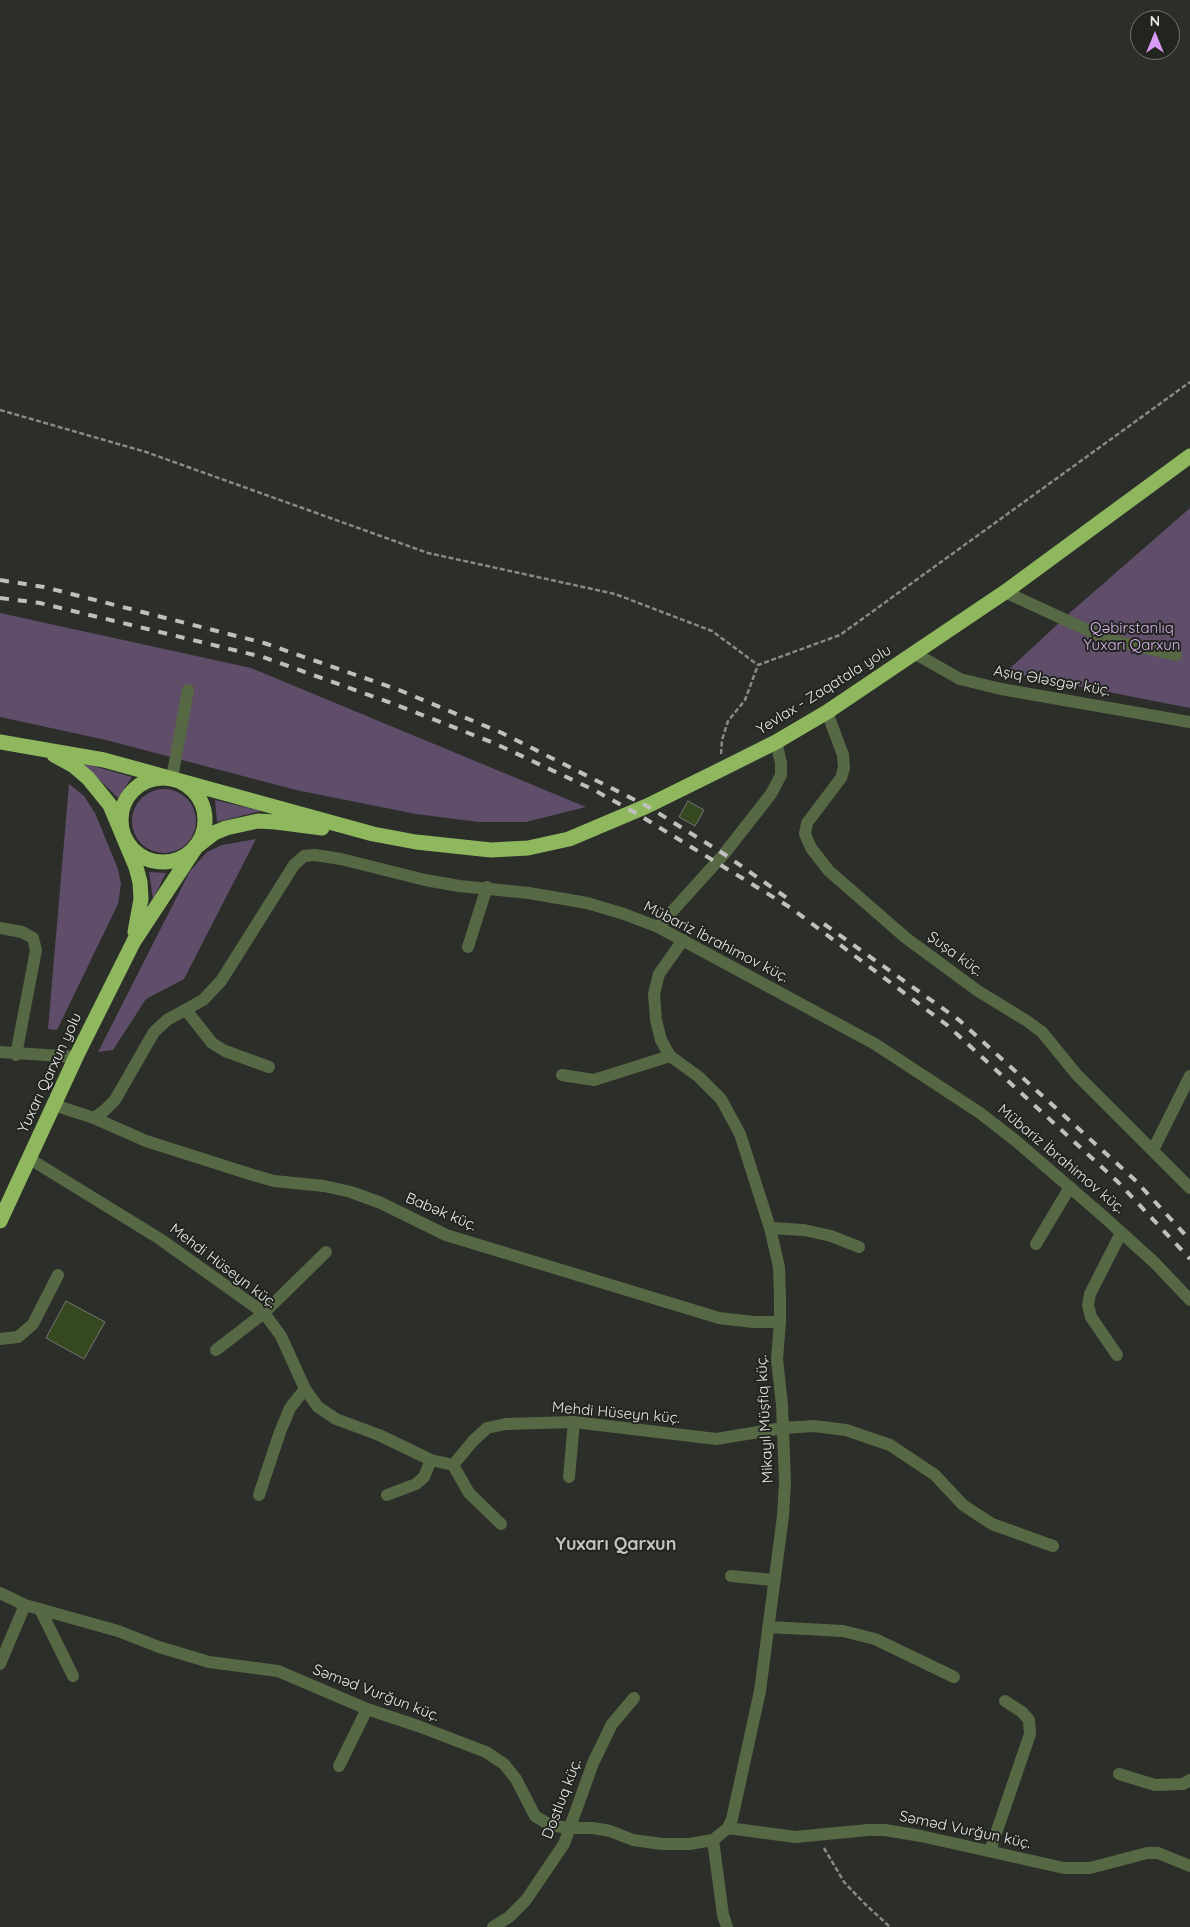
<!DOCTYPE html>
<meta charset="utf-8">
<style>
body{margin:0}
#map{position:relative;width:1190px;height:1927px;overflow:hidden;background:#2b2e29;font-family:Quicksand,sans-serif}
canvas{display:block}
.north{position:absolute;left:1130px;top:10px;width:50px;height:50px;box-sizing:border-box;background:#222420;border:1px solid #727370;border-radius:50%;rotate:0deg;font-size:14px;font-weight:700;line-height:20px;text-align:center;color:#e9eae8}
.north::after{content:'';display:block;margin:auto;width:18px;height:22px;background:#d99af7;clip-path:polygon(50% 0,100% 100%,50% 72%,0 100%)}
</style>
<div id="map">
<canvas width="1190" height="1927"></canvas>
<div class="north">N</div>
</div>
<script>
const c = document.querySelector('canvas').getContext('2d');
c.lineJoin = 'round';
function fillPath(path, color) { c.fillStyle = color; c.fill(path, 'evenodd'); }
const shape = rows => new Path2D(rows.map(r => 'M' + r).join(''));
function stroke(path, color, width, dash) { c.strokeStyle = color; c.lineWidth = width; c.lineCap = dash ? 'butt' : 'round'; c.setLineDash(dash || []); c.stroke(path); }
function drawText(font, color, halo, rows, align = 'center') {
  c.font = font + ' Quicksand,sans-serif'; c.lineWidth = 4; c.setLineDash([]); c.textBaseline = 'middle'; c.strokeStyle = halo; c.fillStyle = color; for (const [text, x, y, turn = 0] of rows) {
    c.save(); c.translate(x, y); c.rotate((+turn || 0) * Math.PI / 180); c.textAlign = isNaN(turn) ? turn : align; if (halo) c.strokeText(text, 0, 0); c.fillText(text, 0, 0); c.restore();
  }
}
fillPath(shape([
 [1190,508,1190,708,1006,672,1073,610],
 [0,613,251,668,586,807,526,822,479,822,416,814,296,790,106,740,0,717],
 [82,763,132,777,118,798],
 [69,784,84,796,95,813,118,869,121,884,118,904,57,1030,48,1029],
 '132 821a32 32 0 1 1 64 0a32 32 0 1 1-64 0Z',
 [215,800,261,811,217,822],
 [256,839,184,979,146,999,113,1050,98,1052,190,871,207,852,222,845],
 [149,872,166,873,153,899]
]), '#604d6a');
const building = shape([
 [688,801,704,810,695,826,679,817,688,801],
 [66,1301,105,1322,84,1359,46,1338,66,1301]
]);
fillPath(building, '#364820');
stroke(building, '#747772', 1);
stroke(shape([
 [0,410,146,452,428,553,615,594,712,631,758,665],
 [721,754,722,740,728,721,745,700,758,665,840,635,1190,382],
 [824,1848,844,1882,865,1904,890,1927]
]), '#888a86', 2.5, [5, 2.5]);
stroke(shape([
 [1005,592,1107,639,1176,655],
 [914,653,960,679,1001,689,1190,722],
 [827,712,843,755,844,768,841,778,807,823,805,834,811,848,829,871,906,938,978,991,1027,1021,1042,1032,1077,1075,1190,1188],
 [172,778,188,690],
 [658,927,724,854,771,794,781,775,781,763,776,742],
 [0,928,22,932,33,938,36,950,16,1055],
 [683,940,659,974,654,994,656,1020,661,1040,670,1056,699,1077,721,1099,740,1134,770,1228,779,1267,780,1299,780,1322,777,1359,782,1405,785,1482,783,1516,760,1691,732,1819,728,1828,713,1840,723,1915,727,1927],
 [468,947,487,887],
 [186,1010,212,1043,225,1051,269,1067],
 [0,1052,76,1057],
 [562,1075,594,1080,670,1056],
 [54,1105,94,1118,104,1111,115,1100,154,1032,167,1020,203,1000,221,981,294,865,304,856,315,855,341,859,425,880,459,886,529,893,587,903,624,914,658,927,875,1044,980,1113,1016,1141,1103,1216,1155,1263,1190,1300],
 [94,1118,146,1141,253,1175,274,1181,324,1186,351,1192,381,1203,446,1235,719,1318,753,1322,780,1322],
 [1153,1150,1190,1076],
 [30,1159,160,1239,264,1313,281,1336,305,1389,318,1407,336,1419,379,1435,431,1460,453,1465,473,1441,487,1428,506,1424,574,1422,716,1439,783,1428,814,1426,846,1430,890,1445,935,1475,963,1505,992,1524,1053,1546],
 [770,1228,804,1230,831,1236,859,1247],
 [1036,1244,1070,1187],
 [0,1339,18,1337,33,1324,58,1275],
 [216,1350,264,1313,326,1252],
 [1117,1355,1091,1317,1088,1305,1090,1294,1121,1233],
 [453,1465,469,1493,501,1524],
 [569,1477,574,1422],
 [259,1495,280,1432,290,1408,305,1389],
 [387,1495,416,1484,424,1477,431,1460],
 [731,1576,773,1580],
 [0,1593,25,1605,118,1631,159,1647,209,1662,278,1671,367,1709,418,1726,486,1752,504,1764,516,1779,535,1816,550,1825,568,1828,593,1828,610,1831,633,1840,662,1844,689,1844,713,1840],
 [40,1609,73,1676],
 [768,1627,843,1631,875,1639,954,1677],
 [0,1664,25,1605],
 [339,1766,367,1709],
 [1119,1774,1155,1785,1183,1784,1190,1780],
 [728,1828,795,1837,868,1830,885,1830,921,1836,1064,1868,1090,1868,1147,1853,1158,1853,1190,1866],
 [990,1851,1030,1734,1029,1720,1022,1712,1005,1701],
 [493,1927,509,1917,526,1900,564,1844,593,1763,612,1724,634,1698]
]), '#576845', 12);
stroke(shape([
 [0,742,104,760,373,834,416,842,491,850,528,848,569,839,647,806,720,770,776,742,827,712,1005,592,1190,456],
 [54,755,74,766,88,778,110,805,136,867,140,882,141,899,135,932],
 '121 820a42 42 0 1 1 84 0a42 42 0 1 1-84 0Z',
 [0,1221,76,1057,134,941,196,847,214,833,226,828,258,821,276,822,322,828]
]), '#8fb85e', 15);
stroke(shape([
 [0,580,44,587,264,643,399,690,502,733,647,806,724,854,787,898],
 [0,598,40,603,263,657,394,704,494,743,594,790,634,812,791,908,947,1025,1118,1182,1190,1259],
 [824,924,959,1020,1135,1180,1190,1240]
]), '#bfc0be', 4, [9, 9]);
drawText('15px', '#dcb2f0', '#222420', [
 ["Qəbirstanlıq",1132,628],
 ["Yuxarı Qarxun",1132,645]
]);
drawText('15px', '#e9eae8', '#222420', [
 ["Aşıq Ələsgər küç.",1052,681,10],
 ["Yevlax - Zaqatala yolu",824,690,-32],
 ["Mübariz İbrahimov küç.",716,942,27],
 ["Şuşa küç.",955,954,36],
 ["Yuxarı Qarxun yolu",50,1073,-65],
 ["Mübariz İbrahimov küç.",1061,1159,40],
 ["Babək küç.",441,1212,23],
 ["Mehdi Hüseyn küç.",223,1266,37],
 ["Mehdi Hüseyn küç.",616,1413,5],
 ["Mikayıl Müşfiq küç.",765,1419,-93],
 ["Səməd Vurğun küç.",376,1693,21],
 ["Dostluq küç.",562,1799,-69],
 ["Səməd Vurğun küç.",965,1830,12]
]);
drawText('bold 18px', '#c1c4bf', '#222420', [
 ["Yuxarı Qarxun",616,1545]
]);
</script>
